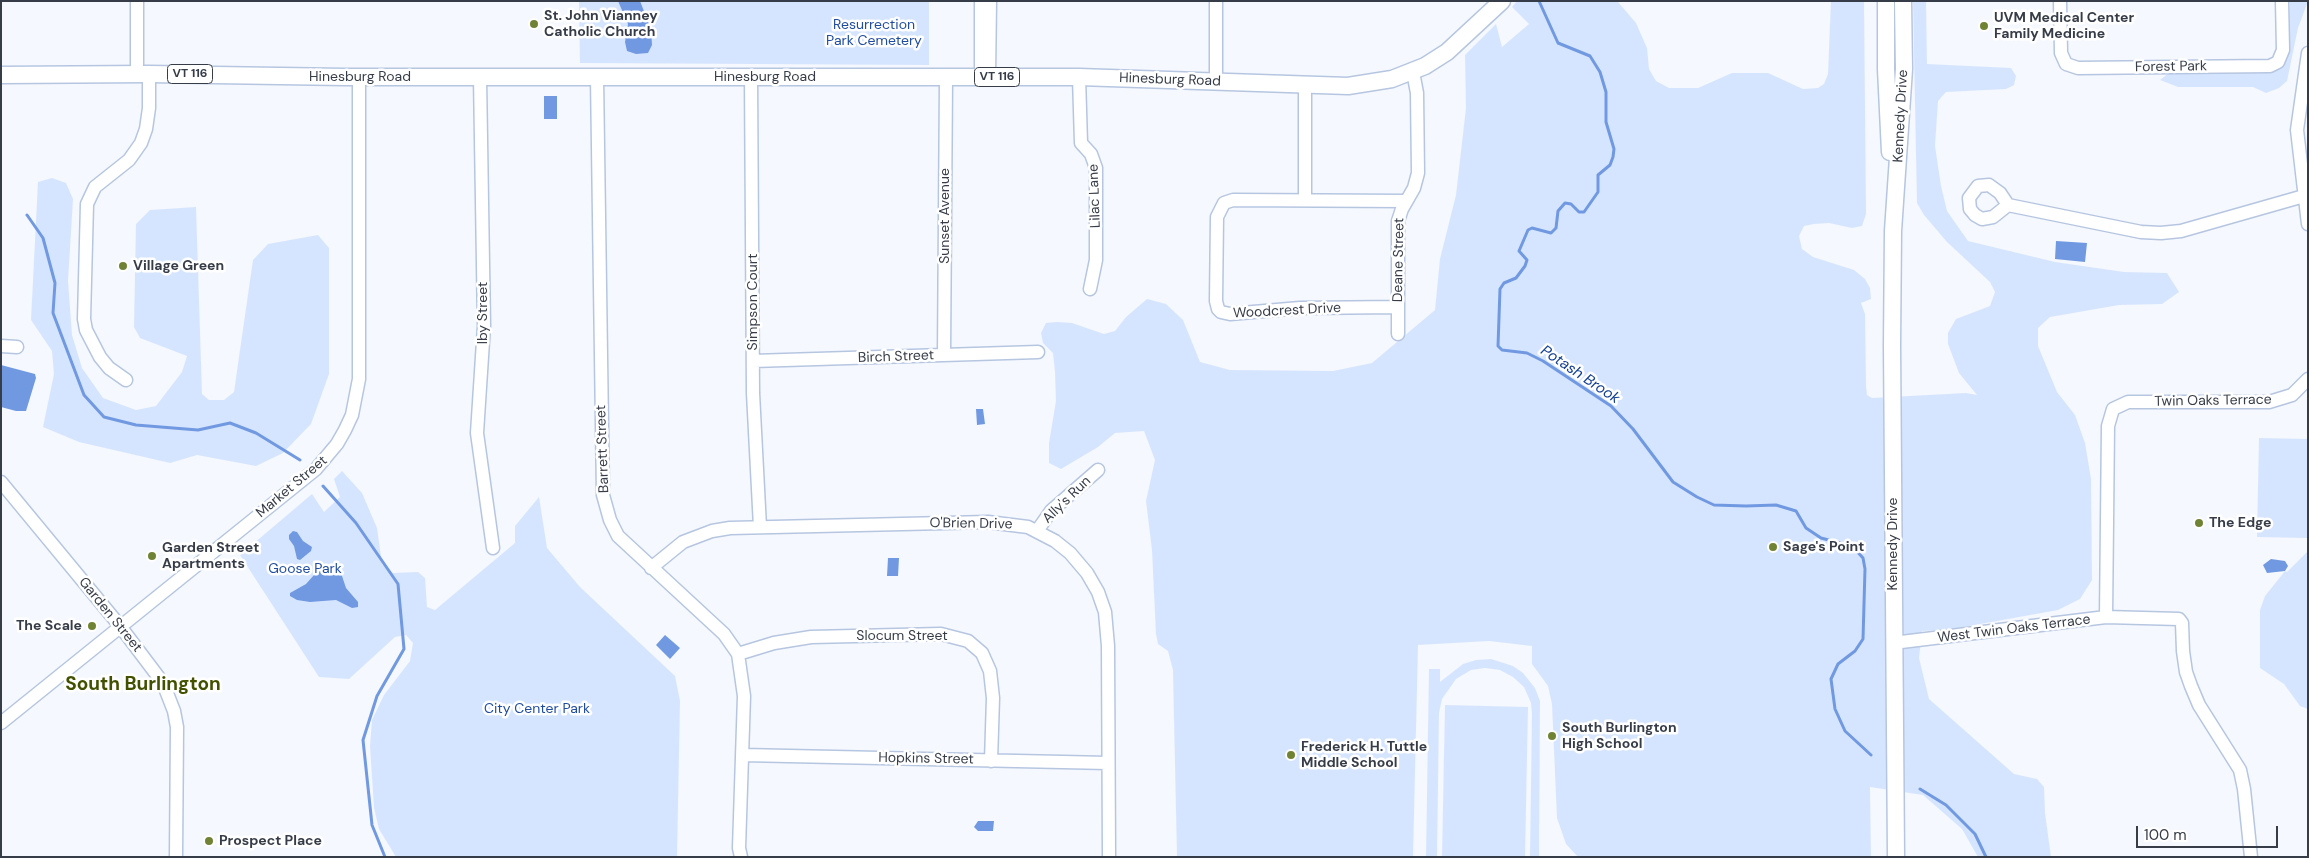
<!DOCTYPE html>
<style>
body{margin:0}
#map{position:relative;width:2309px;height:858px;overflow:hidden;background:#f5f8fe;font-family:"DM Sans",sans-serif}
canvas{display:block}
.frame{position:absolute;inset:0;border:2px solid #373d48;pointer-events:none}
.scale{position:absolute;left:2136px;top:826px;width:142px;height:22px;box-sizing:border-box;border:2px solid #373d48;border-top:0;padding-left:6px;font-size:15px;line-height:18px;white-space:nowrap;color:#373d48;-webkit-text-stroke:4px #fff;paint-order:stroke}
</style>
<div id="map">
<canvas width="2309" height="858"></canvas>
<div class="frame"></div>
<div class="scale">100 m</div>
</div>
<script>
const c = document.querySelector('canvas').getContext('2d');
c.lineJoin = 'round';
function fillPath(path, color) { c.fillStyle = color; c.fill(path, 'evenodd'); }
const shape = rows => new Path2D(rows.map(r => 'M' + r).join(''));
function stroke(path, color, width, dash) { c.strokeStyle = color; c.lineWidth = width; c.lineCap = dash ? 'butt' : 'round'; c.setLineDash(dash || []); c.stroke(path); }
function drawText(font, color, halo, rows, align = 'center') {
  c.font = font + ' "DM Sans",sans-serif'; c.lineWidth = 5; c.setLineDash([]); c.textBaseline = 'middle'; c.strokeStyle = halo; c.fillStyle = color; for (const [text, x, y, turn = 0] of rows) {
    c.save(); c.translate(x, y); c.rotate((+turn || 0) * Math.PI / 180); c.textAlign = isNaN(turn) ? turn : align; if (halo) c.strokeText(text, 0, 0); c.fillText(text, 0, 0); c.restore();
  }
}
fillPath(shape([
 [579,1,929,1,929,65,580,63],
 [1517,1,1618,2,1636,23,1647,48,1649,69,1656,81,1669,88,1698,88,1732,73,1768,73,1803,89,1818,88,1824,84,1828,74,1831,1,1864,1,1866,214,1862,226,1852,228,1829,223,1814,224,1804,226,1799,236,1802,249,1813,257,1854,270,1865,279,1870,288,1871,299,1861,303,1865,314,1866,386,1867,395,1872,398,1966,393,1977,395,1959,373,1948,344,1948,333,1956,319,1990,306,1995,292,1990,282,1947,242,1924,215,1917,203,1913,1,1926,1,1927,64,2011,68,2016,76,2014,85,2006,89,1946,92,1938,101,1935,146,1941,186,1947,211,1968,241,2055,262,2124,272,2167,273,2179,292,2162,304,2119,305,2050,317,2038,328,2038,346,2057,392,2075,415,2085,443,2091,479,2092,580,2080,599,2058,610,1947,630,1922,631,1919,658,1929,699,2014,774,2037,779,2044,787,2045,813,2051,857,1978,857,1962,829,1923,795,1870,787,1871,857,1578,857,1566,844,1557,818,1552,704,1548,686,1532,664,1532,646,1489,641,1418,645,1413,857,1177,857,1173,670,1168,651,1158,644,1156,634,1152,550,1146,501,1155,460,1144,431,1115,433,1098,447,1061,469,1049,463,1049,443,1056,401,1055,372,1053,353,1043,343,1041,333,1046,323,1057,322,1072,323,1104,334,1115,331,1126,317,1147,299,1166,304,1183,320,1200,362,1230,370,1333,371,1372,363,1435,310,1440,259,1456,195,1466,108,1465,55,1496,24,1502,47,1529,24,1512,7],
 [2290,1,2308,1,2298,28,2287,81,2279,88,2266,93,2253,87,2178,87,2160,80,2169,73,2272,72,2280,68,2288,51],
 [52,178,66,183,73,199,68,281,72,335,82,368,103,398,136,410,156,406,182,372,187,356,140,338,134,327,136,224,150,210,196,207,202,394,209,400,224,400,234,392,253,260,268,244,318,235,329,248,329,374,311,424,283,453,256,466,197,455,170,463,79,442,43,427,54,374,52,351,31,320,38,182],
 [2259,438,2308,439,2307,538,2257,537],
 [342,471,362,493,377,528,382,564,393,573,418,572,425,578,427,607,435,610,515,543,515,526,539,497,547,548,580,587,675,676,680,701,677,857,396,857,379,829,374,808,370,746,372,720,384,695,410,661,413,643,406,635,395,637,349,679,319,677,240,555,312,494,324,512,340,497,334,479],
 [2308,551,2308,709,2300,706,2284,684,2260,668,2260,610,2265,596,2285,571,2287,572],
 [1491,659,1513,666,1523,673,1535,688,1540,701,1539,857,1530,857,1532,714,1531,703,1524,687,1513,677,1500,670,1485,668,1471,670,1456,679,1442,699,1439,713,1437,857,1426,857,1429,669,1440,669,1440,682,1463,664,1476,660],
 [1445,705,1528,707,1525,857,1442,857]
]), '#d6e5ff');
fillPath(shape([
 [618,1,640,1,651,29,652,45,648,53,636,54,627,51,625,42,628,24],
 [544,96,557,96,557,119,544,119],
 [2056,241,2087,243,2085,262,2055,259],
 [1,365,35,374,36,378,26,411,16,411,1,407],
 [976,409,983,409,985,424,977,425],
 [293,531,297,532,303,541,312,547,311,551,300,560,297,559,294,546,289,539,289,535],
 [888,558,899,558,898,576,887,576],
 [2271,559,2285,561,2288,566,2285,571,2267,573,2263,565],
 [332,564,339,567,346,588,358,602,358,607,352,608,336,600,310,602,297,600,290,596,290,593,306,584,322,566],
 [665,635,680,648,670,659,656,645],
 [978,821,994,821,993,831,978,831,974,827]
]), '#7199e1');
stroke(shape([
 [1539,1,1558,43,1590,56,1600,72,1606,92,1606,122,1614,149,1613,157,1610,165,1598,175,1598,192,1584,212,1579,212,1571,204,1565,203,1558,211,1556,228,1551,233,1532,228,1528,230,1519,251,1527,260,1525,266,1516,278,1504,283,1500,289,1498,346,1502,350,1527,353,1543,361,1611,406,1633,429,1673,482,1697,497,1714,505,1746,506,1776,505,1796,511,1806,528,1821,538,1852,546,1863,558,1865,569,1863,639,1855,651,1838,664,1831,679,1835,709,1845,731,1871,755],
 [27,215,43,238,55,283,53,313,84,395,104,417,136,425,198,430,230,423,256,433,300,460],
 [323,486,356,523,398,584,404,649,377,696,363,740,372,825,385,857],
 [1920,789,1946,805,1975,834,1986,857]
]), '#7199e1', 3);
const minor = shape([
 [137,1,137,74],
 [1216,1,1216,82],
 [2060,1,2061,53,2066,64,2078,68,2270,66,2278,62,2283,50,2282,1],
 [2308,53,2297,130,2308,224],
 [480,77,484,326,477,433,493,548],
 [597,77,603,495,610,520,618,536,724,634,738,654,744,696,739,848,741,857],
 [751,77,753,393,760,527],
 [981,77,981,1],
 [989,77,990,1],
 [1079,77,1081,143,1091,154,1096,168,1096,260,1090,289],
 [1305,200,1305,85],
 [2008,205,1993,217,1982,219,1975,215,1970,209,1969,198,1978,186,1989,185,2000,193,2008,205,2141,232,2161,233,2181,231,2304,196],
 [1398,307,1300,308,1230,314,1221,312,1218,309,1216,301,1217,217,1224,203,1233,200,1406,201],
 [1398,334,1398,221,1402,209,1414,188,1418,173,1417,93,1413,72],
 [1,346,17,347],
 [944,355,946,78],
 [753,361,1038,352],
 [126,380,109,368,100,357,86,330,84,319,87,204,95,187,129,160,141,143,146,129,149,108,149,74],
 [1,482,120,626,163,683,174,711,177,727,176,857],
 [1037,531,1051,511,1098,470],
 [651,568,683,542,712,531,730,528,988,522,1028,527,1055,541,1070,553,1087,573,1098,592,1105,612,1108,646,1109,857],
 [2106,617,2179,619,2182,623,2183,651,2186,672,2191,686,2199,705,2240,770,2244,789,2251,857],
 [1893,643,2106,617,2108,426,2113,409,2128,402,2269,402,2292,395,2308,379],
 [738,654,774,643,811,637,941,634,968,641,982,653,990,671,993,698,991,761],
 [1,723,316,469,337,444,345,430,352,415,359,379,359,77],
 [743,755,1108,763]
]);
const major = shape([
 [1886,1,1886,69,1890,152],
 [1,75,149,74,345,77,1079,77,1348,86,1392,79,1425,66,1447,52,1502,1],
 [1896,857,1892,345,1893,231,1904,69,1903,1]
]);
stroke(minor, '#b6c6e1', 15);
stroke(major, '#b6c6e1', 19);
stroke(minor, '#fff', 12);
stroke(major, '#fff', 16);
for (const [x, y, r, color] of [
 [534,24,5,"#708334"],
 [1984,26,5,"#708334"],
 [123,266,5,"#708334"],
 [2199,523,5,"#708334"],
 [1773,547,5,"#708334"],
 [152,556,5,"#708334"],
 [92,626,5,"#708334"],
 [1552,736,5,"#708334"],
 [1291,755,5,"#708334"],
 [209,841,5,"#708334"]
]) { const dot = new Path2D(); dot.arc(x, y, r, 0, 2 * Math.PI); c.fillStyle = color; c.fill(dot); stroke(dot, '#fff', 2); }
for (const [x, y, w] of [
 [190,74,45],
 [997,77,45]
]) { const box = new Path2D(); box.roundRect(x - w / 2, y - 9.5, w, 19, 4); c.fillStyle = '#fff'; c.fill(box); stroke(box, '#373d48', 1); }
drawText('bold 12px', '#373d48', null, [
 ["VT 116",190,74],
 ["VT 116",997,77]
]);
drawText('bold 14px', '#373d48', '#fff', [
 ["St. John Vianney",544,16],
 ["Catholic Church",544,32],
 ["UVM Medical Center",1994,18],
 ["Family Medicine",1994,34],
 ["Village Green",133,266],
 ["The Edge",2209,523],
 ["Sage's Point",1783,547],
 ["Garden Street",162,548],
 ["Apartments",162,564],
 ["The Scale",82,626,"right"],
 ["South Burlington",1562,728],
 ["High School",1562,744],
 ["Frederick H. Tuttle",1301,747],
 ["Middle School",1301,763],
 ["Prospect Place",219,841]
], 'left');
drawText('14px', '#204da1', '#fff', [
 ["Resurrection",874,25],
 ["Park Cemetery",874,41],
 ["Goose Park",305,569],
 ["City Center Park",537,709]
]);
drawText('14px', '#373d48', '#fff', [
 ["Forest Park",2171,67,-1],
 ["Hinesburg Road",360,77],
 ["Hinesburg Road",765,77],
 ["Hinesburg Road",1170,80,2],
 ["Kennedy Drive",1901,116,-87],
 ["Lilac Lane",1095,196,-92],
 ["Sunset Avenue",945,216,-90],
 ["Deane Street",1399,260,-89],
 ["Simpson Court",753,302,-90],
 ["Woodcrest Drive",1287,311,-3],
 ["Iby Street",483,313,-90],
 ["Birch Street",896,357,-2],
 ["Twin Oaks Terrace",2213,401,-1],
 ["Barrett Street",603,449,-92],
 ["Market Street",292,487,-40],
 ["Ally's Run",1067,500,-44],
 ["O'Brien Drive",971,524,1],
 ["Kennedy Drive",1893,544,-90],
 ["Garden Street",110,615,51],
 ["West Twin Oaks Terrace",2014,629,-7],
 ["Slocum Street",902,636],
 ["Hopkins Street",926,759,1]
]);
drawText('italic 15px', '#133f93', '#fff', [
 ["Potash Brook",1580,375,34]
]);
drawText('bold 19px', '#425100', '#fff', [
 ["South Burlington",143,685]
]);
</script>
